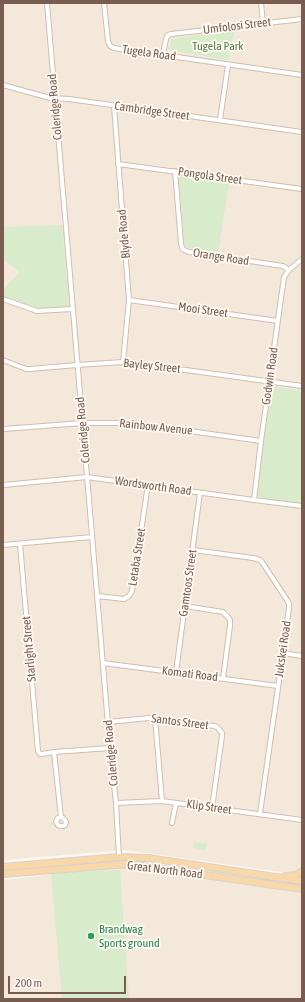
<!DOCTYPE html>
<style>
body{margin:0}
#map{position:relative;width:305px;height:1002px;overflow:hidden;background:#fcf6ec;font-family:"Asap Condensed",sans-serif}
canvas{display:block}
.frame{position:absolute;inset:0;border:4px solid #785c4f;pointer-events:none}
.scale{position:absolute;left:8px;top:976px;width:118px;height:18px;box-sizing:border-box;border:2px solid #785c4f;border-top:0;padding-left:5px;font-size:12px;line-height:14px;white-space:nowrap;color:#785c4f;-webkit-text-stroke:3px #fffaf3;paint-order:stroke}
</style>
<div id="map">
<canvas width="305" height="1002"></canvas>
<div class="frame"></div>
<div class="scale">200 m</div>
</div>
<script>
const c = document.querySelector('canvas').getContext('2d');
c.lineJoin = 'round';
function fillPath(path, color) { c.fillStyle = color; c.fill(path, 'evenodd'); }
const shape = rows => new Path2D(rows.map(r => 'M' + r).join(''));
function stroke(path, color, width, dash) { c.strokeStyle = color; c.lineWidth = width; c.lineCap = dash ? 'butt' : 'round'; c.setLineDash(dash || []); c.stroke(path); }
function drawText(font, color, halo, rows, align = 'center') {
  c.font = font + ' "Asap Condensed",sans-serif'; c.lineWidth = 3.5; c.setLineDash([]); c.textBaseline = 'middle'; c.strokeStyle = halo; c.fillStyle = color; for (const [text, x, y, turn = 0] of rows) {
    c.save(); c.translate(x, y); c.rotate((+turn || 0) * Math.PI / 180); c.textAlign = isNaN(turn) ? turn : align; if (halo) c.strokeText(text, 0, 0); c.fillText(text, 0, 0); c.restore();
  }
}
fillPath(shape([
 [3,3,302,3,302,875,125,850,3,860],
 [121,867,302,893,302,999,3,999,3,880]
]), '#f4e8db');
fillPath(shape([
 [235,30,228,60,169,50,171,39],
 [178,176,229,182,218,253,185,247],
 [62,225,69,303,68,306,67,307,34,309,3,296,3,290,20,272,3,259,3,227],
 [272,386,302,391,302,504,255,496],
 [194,842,207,844,206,850,193,848],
 [120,870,129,999,62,999,51,873]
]), '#d8ebca');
const street = shape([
 [47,3,110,748,116,803,119,857],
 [104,3,108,41,110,46,114,48,302,75],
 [261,3,263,23],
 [163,54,166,39,168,35,171,34,302,19],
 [3,85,50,98,69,99,302,132],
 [114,106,129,300,123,362],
 [220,120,228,65],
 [118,164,302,189],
 [175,171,181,243,182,248,184,250,189,252,283,266,289,270],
 [3,299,37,311,72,309],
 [129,300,278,321],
 [3,360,26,369,30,369,77,365,123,362,135,363,302,386],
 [3,429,83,423,133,423,261,441],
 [3,485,87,477,254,500,302,506],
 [254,500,261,441,284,277,289,270,302,259],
 [20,544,38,751,40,754,42,754,54,752,110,748],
 [3,545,92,537],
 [193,550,253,558,260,560,262,562,287,600,289,604,289,608,283,653,260,813],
 [97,596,124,599,129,596,132,591,148,485],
 [185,606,223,612,228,617,230,620,230,626,223,678],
 [283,653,302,656],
 [103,663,278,686],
 [176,672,200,493],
 [155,718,162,801],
 [108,722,149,718,215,726,218,728,222,733,222,736,212,808],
 [54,752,61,817,63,818,65,820,66,822,65,825,63,826,60,826,58,825,56,822,58,818,61,817],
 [116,803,162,801,302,820],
 [172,823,176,803]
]);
const primary = shape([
 [3,867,119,857,148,858,302,881],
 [3,874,128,864,302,889],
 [285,876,296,875,302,871]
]);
stroke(street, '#cfbeb1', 6);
stroke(primary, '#d9d1ce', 8);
stroke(street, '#fff', 4);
stroke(primary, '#f8d8a8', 6);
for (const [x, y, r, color] of [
 [91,936,4,"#2e9e5b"]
]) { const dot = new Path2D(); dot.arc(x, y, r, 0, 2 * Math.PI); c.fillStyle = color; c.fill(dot); stroke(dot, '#fffaf3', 1.5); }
drawText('12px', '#785c4f', '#fffaf3', [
 ["Umfolosi Street",237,26,-7],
 ["Tugela Road",149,53,8],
 ["Coleridge Road",55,107,-95],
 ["Cambridge Street",152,111,8],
 ["Pongola Street",210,176,8],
 ["Blyde Road",124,234,-95],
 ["Orange Road",221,257,9],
 ["Mooi Street",203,310,8],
 ["Bayley Street",152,366,6],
 ["Godwin Road",270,376,-82],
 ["Rainbow Avenue",156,427,6],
 ["Coleridge Road",83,430,-95],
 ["Wordsworth Road",153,486,8],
 ["Letaba Street",137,557,-81],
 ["Gamtoos Street",188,583,-82],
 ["Starlight Street",29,649,-95],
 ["Jukskei Road",283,649,-82],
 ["Komati Road",190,674,7],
 ["Santos Street",180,722,7],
 ["Coleridge Road",111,753,-95],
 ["Klip Street",209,807,8],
 ["Great North Road",165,870,7]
]);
drawText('12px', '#587d46', '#fffaf3', [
 ["Tugela Park",218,46]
]);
drawText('12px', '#27864d', '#fffaf3', [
 ["Brandwag",99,929],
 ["Sports ground",99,943]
], 'left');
</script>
